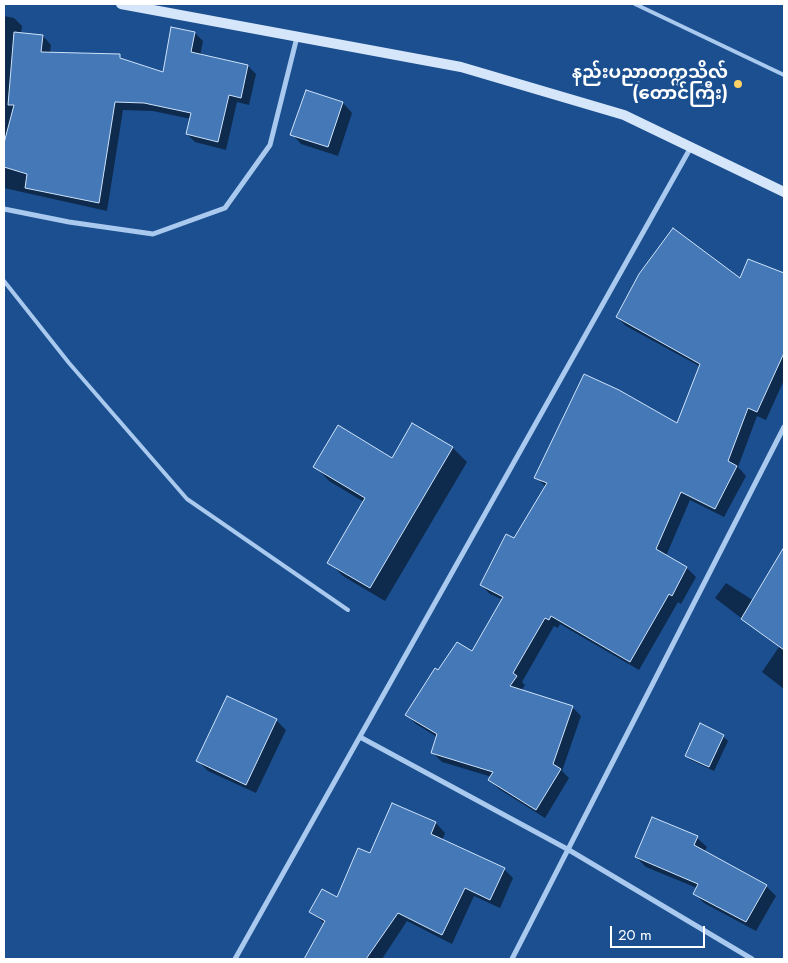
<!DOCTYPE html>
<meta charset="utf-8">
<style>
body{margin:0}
#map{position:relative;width:788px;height:963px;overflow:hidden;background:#1b4f8f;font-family:Jost,sans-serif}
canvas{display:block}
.frame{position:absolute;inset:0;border:5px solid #fff;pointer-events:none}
.scale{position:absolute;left:610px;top:926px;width:95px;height:22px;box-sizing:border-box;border:2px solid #fff;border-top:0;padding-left:6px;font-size:15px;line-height:18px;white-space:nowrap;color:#fff;-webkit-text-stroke:4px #1b4f8f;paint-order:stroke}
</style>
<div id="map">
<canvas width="788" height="963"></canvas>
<div class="frame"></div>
<div class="scale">20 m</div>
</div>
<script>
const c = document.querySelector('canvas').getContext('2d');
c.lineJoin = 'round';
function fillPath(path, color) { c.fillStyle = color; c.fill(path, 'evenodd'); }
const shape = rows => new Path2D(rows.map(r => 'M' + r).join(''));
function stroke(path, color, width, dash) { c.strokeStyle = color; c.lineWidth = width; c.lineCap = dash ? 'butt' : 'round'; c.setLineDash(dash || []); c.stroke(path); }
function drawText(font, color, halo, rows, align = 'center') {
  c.font = font + ' Jost,"Noto Sans Myanmar",sans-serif'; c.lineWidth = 5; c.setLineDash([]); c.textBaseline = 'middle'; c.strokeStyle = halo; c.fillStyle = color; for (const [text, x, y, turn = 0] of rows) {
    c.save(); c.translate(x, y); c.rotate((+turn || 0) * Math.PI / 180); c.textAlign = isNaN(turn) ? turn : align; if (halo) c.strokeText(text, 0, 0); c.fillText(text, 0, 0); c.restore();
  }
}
fillPath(shape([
 [4,16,14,18,22,26,21,34,43,36,51,45,50,53,119,56,125,61,164,73,195,33,203,41,200,56,248,66,256,74,249,105,237,102,226,150,195,142,187,134,191,119,153,111,123,110,107,211,4,188],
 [306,91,343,103,352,113,338,156,301,144,292,134],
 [748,261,784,274,784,380,766,420,757,416,738,467,746,476,724,517,690,500,666,556,687,568,696,577,681,604,678,602,639,670,560,624,558,628,554,626,522,682,525,685,521,691,572,707,581,716,562,771,569,778,545,818,499,789,490,780,492,777,442,762,433,753,437,737,416,724,407,715,439,671,472,653,503,600,490,594,481,585,514,539,546,487,536,477,678,425,701,367,626,326,617,317,741,280],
 [413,425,453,448,467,462,385,601,343,576,329,562,364,502,329,481,315,466,393,459],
 [784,550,784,689,762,672,779,647,715,598,726,583,754,601],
 [276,720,286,730,256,793,208,771,198,761],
 [723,736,728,741,714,771,691,760,686,756],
 [392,804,436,823,445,833,442,840,504,869,513,878,500,908,474,896,452,944,407,921,382,959,306,959,325,924,311,912,338,899,370,855],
 [697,838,707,847,704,852,766,886,776,896,756,931,704,903,694,893,697,888,646,867,636,857]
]), '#0007');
const building = shape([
 [171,27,195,32,191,52,248,65,241,98,229,95,218,142,186,134,191,113,144,103,115,102,99,203,25,188,27,174,4,167,4,143,14,105,8,105,14,32,43,35,41,52,120,54,120,58,163,72,171,27],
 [306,90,343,102,328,147,290,135,306,90],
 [673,228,740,278,748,259,784,273,784,353,757,412,748,408,728,461,737,466,715,509,681,492,656,549,687,567,672,596,669,594,630,662,551,616,549,620,545,618,513,673,517,676,510,686,573,706,553,764,561,769,536,810,488,780,493,772,431,753,437,734,405,715,435,668,438,670,457,642,472,651,503,597,480,585,506,534,514,538,547,483,534,478,584,374,619,390,677,423,700,364,616,317,639,274,673,228],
 [412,423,453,447,370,588,327,563,365,498,313,467,338,425,392,458,412,423],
 [784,547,784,650,741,619,784,547],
 [227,696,277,719,246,785,196,761,227,696],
 [700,723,724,735,709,767,685,756,700,723],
 [392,803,436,822,431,834,505,868,490,900,465,888,442,935,398,913,366,959,304,959,325,921,309,912,322,889,337,897,358,848,370,853,392,803],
 [652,817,698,836,694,845,767,885,746,922,693,894,698,884,635,857,652,817]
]);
fillPath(building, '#4478b7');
stroke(building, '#cfe3fa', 1);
stroke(shape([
 [635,4,784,75],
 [4,281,69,363,187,499,348,610]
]), '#a9c9ee', 4);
stroke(shape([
 [4,209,69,222,153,234,225,208,270,145,297,37],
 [360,737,569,850,752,959],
 [235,959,691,147],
 [512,959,784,427]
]), '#a9c9ee', 5);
stroke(shape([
 [121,4,461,67,624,115,784,192]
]), '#d6e6fa', 10);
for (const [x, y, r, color] of [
 [738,84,5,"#ffd166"]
]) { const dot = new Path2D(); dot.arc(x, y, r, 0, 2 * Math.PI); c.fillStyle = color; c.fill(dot); stroke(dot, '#1b4f8f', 2); }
drawText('bold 18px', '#fff', '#1b4f8f', [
 ["နည်းပညာတက္ကသိုလ်",728,74],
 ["(တောင်ကြီး)",728,95]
], 'right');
</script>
